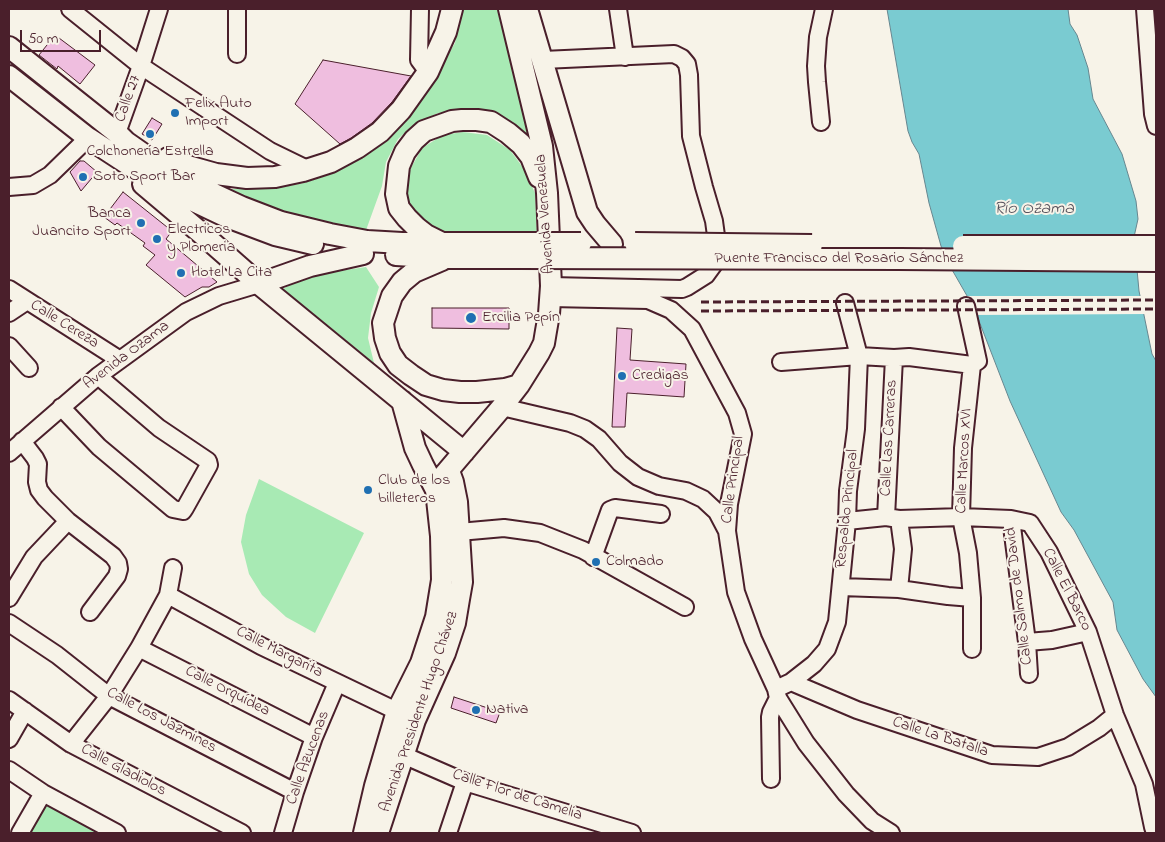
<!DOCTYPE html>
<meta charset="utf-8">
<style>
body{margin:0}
#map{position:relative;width:1165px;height:842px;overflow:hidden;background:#f7f3e8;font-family:"Indie Flower",sans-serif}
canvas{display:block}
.frame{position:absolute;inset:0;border:10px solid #4a1f2b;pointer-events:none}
.scale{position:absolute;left:20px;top:30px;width:81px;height:22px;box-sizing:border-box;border:2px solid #4a1f2b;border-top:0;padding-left:6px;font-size:15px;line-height:18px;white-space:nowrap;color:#4a1f2b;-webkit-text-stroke:4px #f7f3e8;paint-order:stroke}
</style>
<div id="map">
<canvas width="1165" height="842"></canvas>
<div class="frame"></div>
<div class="scale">50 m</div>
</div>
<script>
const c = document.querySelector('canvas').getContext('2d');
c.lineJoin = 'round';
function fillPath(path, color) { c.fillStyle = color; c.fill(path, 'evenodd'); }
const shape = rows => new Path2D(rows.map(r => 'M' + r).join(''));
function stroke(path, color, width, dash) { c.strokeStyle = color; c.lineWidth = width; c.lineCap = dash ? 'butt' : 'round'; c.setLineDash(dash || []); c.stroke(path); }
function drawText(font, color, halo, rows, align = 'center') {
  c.font = font + ' "Indie Flower",sans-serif'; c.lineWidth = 4; c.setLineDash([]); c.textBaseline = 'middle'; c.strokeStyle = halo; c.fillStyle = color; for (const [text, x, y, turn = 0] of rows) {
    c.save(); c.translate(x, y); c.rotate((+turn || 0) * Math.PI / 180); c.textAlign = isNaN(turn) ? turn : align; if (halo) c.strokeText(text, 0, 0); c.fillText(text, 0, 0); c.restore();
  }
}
fillPath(shape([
 [461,9,498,9,528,135,504,121,464,111,438,113,412,126,398,139,386,162,382,186,365,233,282,215,218,187,229,189,270,189,304,183,334,173,364,156,382,140,429,87,455,43],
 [463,132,487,135,510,150,524,169,535,193,537,236,447,236,424,225,412,211,406,198,406,180,412,166,422,148,443,135],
 [366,267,379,287,371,313,368,338,374,363,283,289,293,283,325,273],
 [259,479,364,533,315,633,286,617,262,595,249,574,241,542,246,515],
 [43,796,111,833,22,833]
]), '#a8eab4');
const water = shape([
 [887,9,1068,9,1070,24,1077,35,1088,68,1093,99,1122,154,1136,201,1138,219,1134,237,1139,291,1152,354,1156,361,1156,697,1143,679,1117,630,1113,602,1074,530,1061,512,1010,401,974,308,951,268,941,246,929,203,919,154,912,142,908,131,887,9]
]);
fillPath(water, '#7acbd1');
stroke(water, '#67868f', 1);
fillPath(shape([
 [964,296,1143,296,1147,314,974,315]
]), '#f7f3e8');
const building = shape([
 [55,35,95,65,80,84,58,66,57,69,39,55,55,35],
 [323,60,411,76,392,102,372,123,351,138,340,144,295,104,323,60],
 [152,118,162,124,152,140,142,134,152,118],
 [80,161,84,161,97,172,81,191,70,172,80,161],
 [123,192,172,231,166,239,217,282,209,287,202,287,185,297,146,265,155,255,143,246,145,243,117,223,115,225,104,217,123,192],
 [432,308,509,308,509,329,432,328,432,308],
 [617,328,632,329,630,360,686,364,684,397,627,393,625,427,612,427,617,328],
 [454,697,500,712,496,723,451,708,454,697]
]);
fillPath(building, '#efbedf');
stroke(building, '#4a1f2b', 1);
const minor = shape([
 [70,9,141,66,270,151,307,169],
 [237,9,237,54],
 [420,9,419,60,428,72],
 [618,9,625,57],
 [1145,9,1153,114,1156,126],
 [543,60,674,54,682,58,687,64,689,75,691,136,704,187,714,221,717,243,714,264,706,275,687,287,682,289,551,286],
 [821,122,817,82,816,66,818,37,824,9],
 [117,133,141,66,159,9],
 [9,187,33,185,50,175,88,138],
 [9,289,120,360],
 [550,298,648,300,671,310,692,329,737,413,743,434,729,504,727,531,736,592,753,639,776,689,778,698,806,743,846,794,872,821,891,833],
 [966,306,978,361,972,365,963,448,961,517,968,553,972,598,972,649],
 [9,313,27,301],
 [9,346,29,368],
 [781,362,859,356,894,358,909,357,972,365],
 [61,407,99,447,173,509,183,511,185,508,209,465,208,461,159,428,98,376],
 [502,407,570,423,585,429,599,439,620,463,638,477,659,486,686,491,703,499,717,512,727,531],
 [22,441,35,458,38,464,37,482,39,490,45,498,68,521,113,556,118,563,119,569,117,576,90,612],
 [9,453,98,376,186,312,219,296,259,284],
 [886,517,894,358],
 [1011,519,1027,642,1029,674],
 [847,521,886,517,899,519,961,517,1011,519,1030,523,1049,552,1088,632,1115,715,1144,784,1153,827,1155,833],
 [459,532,504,528,540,533,583,550,685,607],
 [593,557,610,510,615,508,661,514],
 [841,587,899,589,948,596,972,598],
 [899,589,903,549,899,519],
 [168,595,261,646,407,716],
 [9,598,34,557,68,521],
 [9,623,57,655,109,696,295,792],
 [1027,642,1052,640,1088,632],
 [139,648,314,737],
 [791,682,857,710,992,755,1038,757,1068,747,1099,728,1115,715],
 [776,689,791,682,814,664,827,649,837,622,847,521,848,491,856,429,859,356,845,303],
 [9,700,71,744,242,833],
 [9,739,25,711],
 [71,744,109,696,139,648,168,595,173,568],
 [403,755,465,782,632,833],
 [9,770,43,793,117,833],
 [771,779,770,717,771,712,778,698],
 [20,833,43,793],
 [283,833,295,792,314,737,337,683],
 [448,833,465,782]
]);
const major = shape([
 [527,9,587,212,595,224,612,244],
 [9,47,117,133,126,142,159,165,197,186,242,207,281,222,330,234,367,241,402,243,523,243],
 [9,76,88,138,134,168,185,197,227,217,275,235,313,244],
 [168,158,191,167,216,174,247,178,275,177,303,171,331,162,357,148,380,132,401,110,428,72,446,32,452,9],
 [143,184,201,233,259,284,464,452],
 [440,242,426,235,417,228,407,218,399,208,396,194,399,166,405,152,414,140,424,131,452,121,462,120,477,120,491,122,508,133,521,144,531,157,539,177],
 [396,255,448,258,521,258],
 [442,260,414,272,402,282,392,296,383,323,385,338,390,353,398,365,411,375,426,385,443,390,460,392,477,392,505,389,519,385],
 [259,284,310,266,363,254],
 [402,401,415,448,423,465,436,490],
 [364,833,375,786,397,711,421,663,436,617,442,580,441,536,436,490,439,481,502,407,519,385,539,353,544,343,546,331,549,314,551,286,547,193,542,146,509,9],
 [378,833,415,720,445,653,455,623,459,599,462,582,457,502,453,482,449,471]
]);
stroke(minor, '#4a1f2b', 20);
stroke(major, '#4a1f2b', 24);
stroke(minor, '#f7f3e8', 16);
stroke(major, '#f7f3e8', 20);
stroke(shape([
 [701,302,1156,300],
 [701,311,1156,309]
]), '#4a1f2b', 3, [8, 4]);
const majorBridge = shape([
 [523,243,581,243],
 [635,243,812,245],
 [963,246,1156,246],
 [521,258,899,259,1156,261]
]);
stroke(majorBridge, '#4a1f2b', 24, []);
stroke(majorBridge, '#f7f3e8', 20);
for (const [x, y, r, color] of [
 [175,113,5,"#1f6fb2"],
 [150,134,5,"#1f6fb2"],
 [83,177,5,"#1f6fb2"],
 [141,223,5,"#1f6fb2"],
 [157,239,5,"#1f6fb2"],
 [181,273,5,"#1f6fb2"],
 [471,318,6,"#1f6fb2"],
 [622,376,5,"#1f6fb2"],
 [368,490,5,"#1f6fb2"],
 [596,562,5,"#1f6fb2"],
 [476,710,5,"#1f6fb2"]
]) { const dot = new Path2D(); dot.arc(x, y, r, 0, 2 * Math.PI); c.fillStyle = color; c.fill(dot); stroke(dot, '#f7f3e8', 2); }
drawText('16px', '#4a1f2b', '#f7f3e8', [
 ["Calle 27",129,99,-70],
 ["Avenida Venezuela",546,214,-94],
 ["Puente Francisco del Rosario Sánchez",839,259],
 ["Calle Cereza",64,325,32],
 ["Avenida Ozama",127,356,-37],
 ["Calle Las Carreras",890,438,-87],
 ["Calle Marcos XVI",965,461,-87],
 ["Calle Principal",734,480,-82],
 ["Respaldo Principal",848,509,-84],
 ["Calle El Barco",1066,590,63],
 ["Calle Salmo de David",1020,596,-97],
 ["Calle Margarita",279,653,27],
 ["Calle Orquídea",227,692,27],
 ["Avenida Presidente Hugo Chávez",420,712,-71],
 ["Calle Los Jazmines",161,721,28],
 ["Calle La Batalla",940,738,18],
 ["Calle Azucenas",309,758,-70],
 ["Calle Gladiolos",123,771,28],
 ["Calle Flor de Camelia",517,796,18]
]);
drawText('16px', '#4a1f2b', '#f7f3e8', [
 ["Felix Auto",185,104],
 ["Import",185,122],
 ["Colchonería Estrella",150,152,"center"],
 ["Soto Sport Bar",93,177],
 ["Banca",131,214,"right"],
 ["Juancito Sport",131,232,"right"],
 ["Electricos",167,230],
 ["y Plomeria",167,248],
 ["Hotel La Cita",191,273],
 ["Ercilia Pepín",482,318],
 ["Credigas",632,376],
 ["Club de los",378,481],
 ["billeteros",378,499],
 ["Colmado",606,562],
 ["Nativa",486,710]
], 'left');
drawText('italic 18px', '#58535d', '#f7f3e8', [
 ["Río Ozama",1034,210]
]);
</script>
